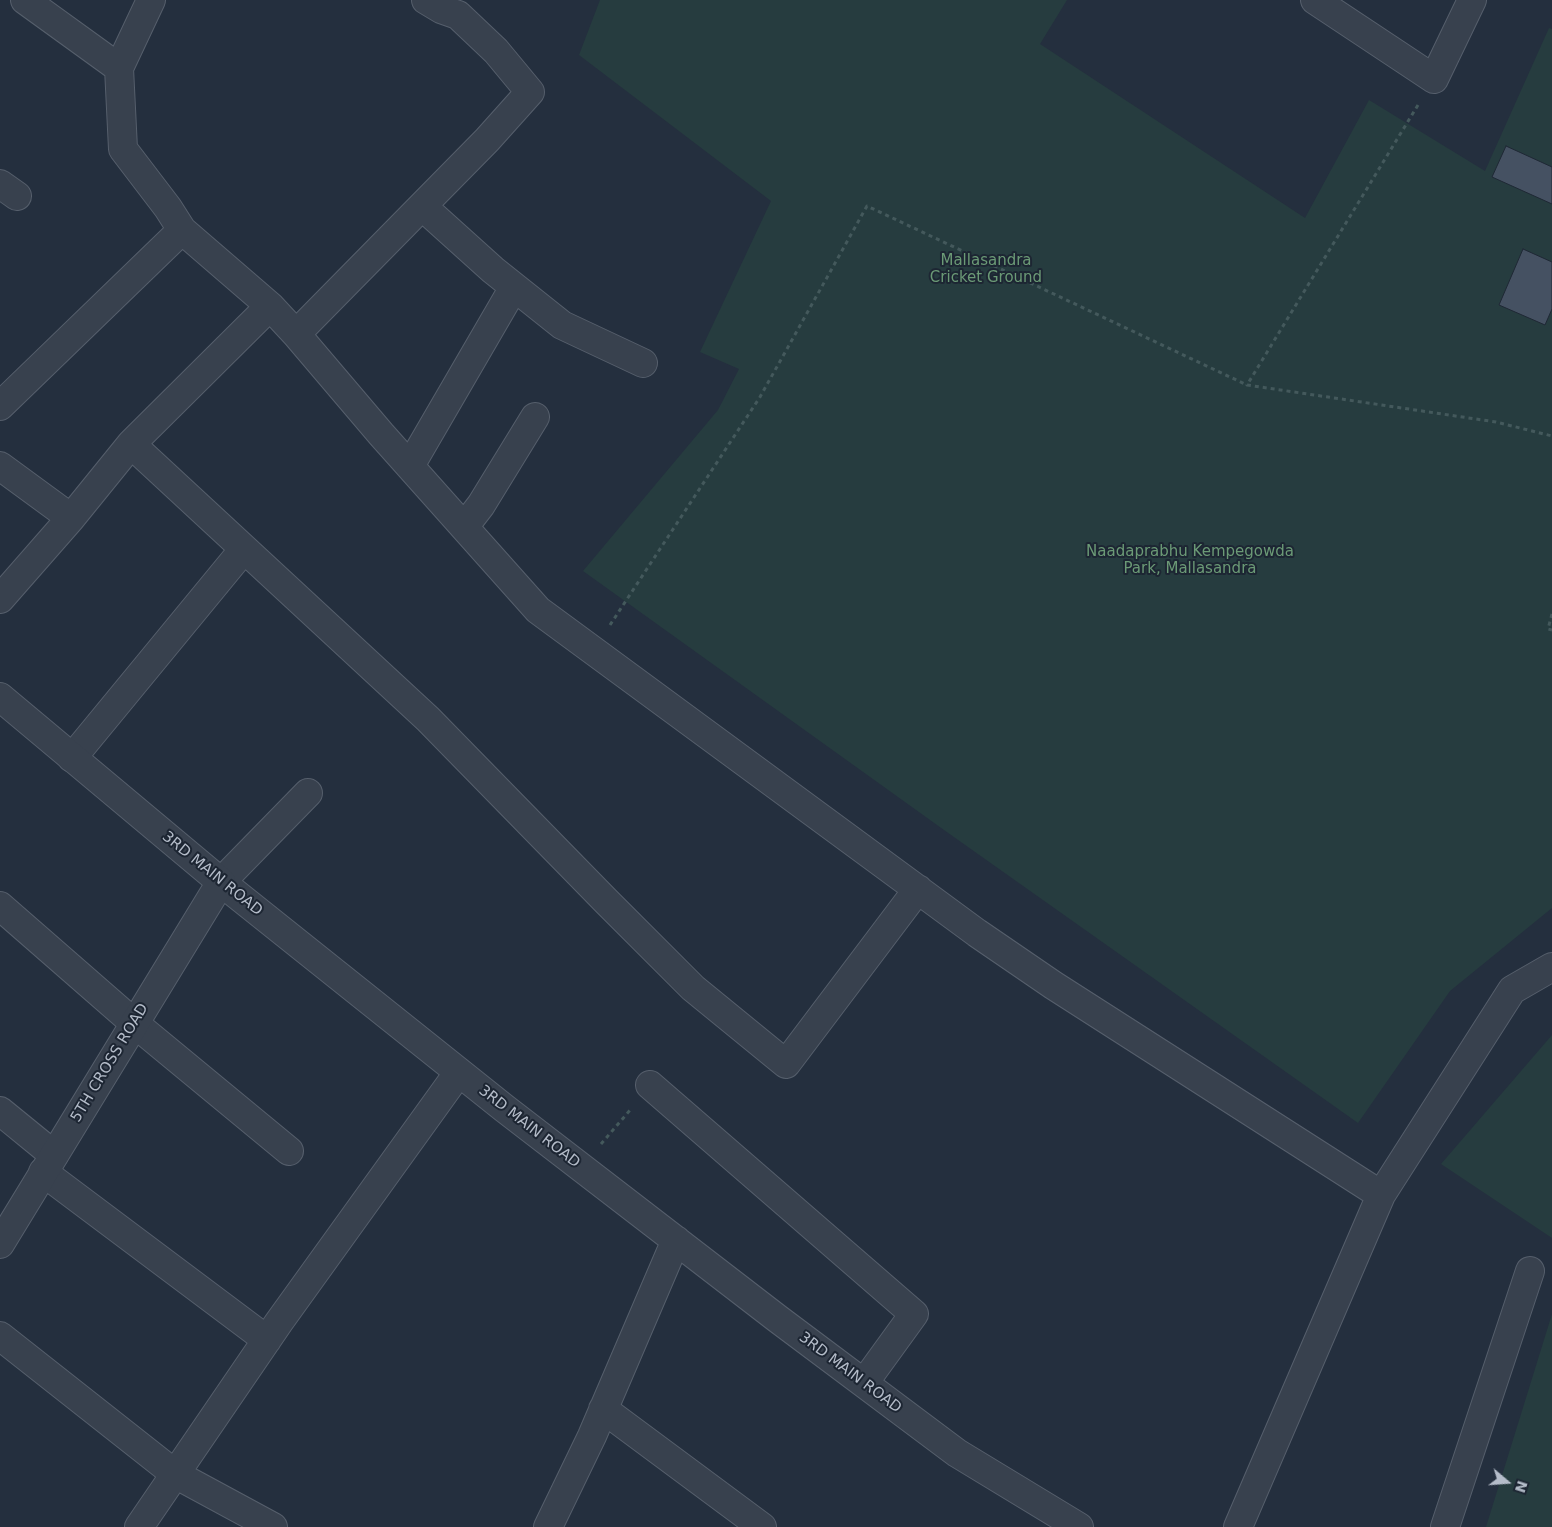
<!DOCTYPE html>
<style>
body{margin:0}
#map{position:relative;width:1552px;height:1527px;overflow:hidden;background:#242f3e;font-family:"DejaVu Sans",sans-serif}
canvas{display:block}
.north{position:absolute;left:1482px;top:1457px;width:50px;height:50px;-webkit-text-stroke:4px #1d2633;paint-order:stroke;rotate:108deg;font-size:14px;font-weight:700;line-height:20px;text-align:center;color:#b4bcc9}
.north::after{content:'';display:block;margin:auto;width:18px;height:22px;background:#b4bcc9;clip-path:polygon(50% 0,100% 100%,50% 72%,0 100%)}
</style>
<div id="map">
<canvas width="1552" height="1527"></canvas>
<div class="north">N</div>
</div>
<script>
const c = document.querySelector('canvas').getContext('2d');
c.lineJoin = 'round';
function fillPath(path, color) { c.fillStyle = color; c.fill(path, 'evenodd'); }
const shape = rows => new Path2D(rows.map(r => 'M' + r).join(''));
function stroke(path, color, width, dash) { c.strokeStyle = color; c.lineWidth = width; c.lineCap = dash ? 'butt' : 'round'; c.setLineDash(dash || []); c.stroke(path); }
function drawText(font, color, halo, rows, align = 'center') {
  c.font = font + ' "DejaVu Sans",sans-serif'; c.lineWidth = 4; c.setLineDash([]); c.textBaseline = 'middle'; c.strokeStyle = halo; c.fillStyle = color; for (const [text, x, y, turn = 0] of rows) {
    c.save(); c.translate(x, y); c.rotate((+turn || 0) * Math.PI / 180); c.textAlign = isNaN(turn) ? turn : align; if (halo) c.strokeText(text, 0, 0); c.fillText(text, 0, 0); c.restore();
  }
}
fillPath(shape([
 [600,0,1067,0,1040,44,1305,218,1369,100,1485,171,1549,28,1552,29,1552,908,1450,991,1358,1123,944,830,583,571,718,410,739,369,700,352,771,201,579,55],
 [1552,1035,1552,1238,1441,1164],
 [1552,1314,1552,1527,1486,1527]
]), '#263c3f');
const building = shape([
 [1506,146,1552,167,1552,204,1492,177,1506,146],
 [1523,249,1552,262,1552,309,1545,325,1499,305,1523,249]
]);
fillPath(building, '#455162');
stroke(building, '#1f2835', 1);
const minor = shape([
 [25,0,119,68],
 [151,0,119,68,123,149,168,208,182,230,270,306,296,334,381,434,538,610,977,933,1053,985,1381,1195],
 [1315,0,1434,79,1472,0],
 [0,184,17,196],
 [422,206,493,270,562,325,643,363],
 [296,334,487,140,530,92,496,51,458,15,441,9,426,0],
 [0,406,182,230],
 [131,444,270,306],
 [0,466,71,518,131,444,428,719,606,901,693,988,786,1064,918,889],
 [410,466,514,287],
 [464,527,481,505,535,417],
 [0,599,71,518],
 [72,758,244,549],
 [308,793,221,882,504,1108,778,1319,957,1453,1079,1527],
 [0,906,134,1023,289,1151],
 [650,1085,914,1314,864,1383],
 [0,1111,54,1155],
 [43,1172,267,1340],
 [0,1336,175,1474,273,1527],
 [603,1409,762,1527],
 [139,1527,279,1322,459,1072],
 [548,1527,592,1436,676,1240],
 [1238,1527,1381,1195,1512,990,1552,967],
 [1445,1527,1530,1271]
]);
const tertiary = shape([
 [0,697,221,882,0,1244]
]);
stroke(minor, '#565f6c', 30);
stroke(tertiary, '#565f6c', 30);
stroke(shape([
 [1418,105,1247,385,1496,422,1552,436],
 [1552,614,1548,629,1552,630],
 [610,625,760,397,867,206,1247,385],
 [601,1144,631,1109]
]), '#44595c', 3, [4, 4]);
stroke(minor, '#38414e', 28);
stroke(tertiary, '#38414e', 28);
drawText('15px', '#6b9a76', '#1d2633', [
 ["Mallasandra",986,261],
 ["Cricket Ground",986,278],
 ["Naadaprabhu Kempegowda",1190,552],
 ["Park, Mallasandra",1190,569]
]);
drawText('15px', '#b4bcc9', '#1d2633', [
 ["3RD MAIN ROAD",212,874,39],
 ["5TH CROSS ROAD",110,1063,-59],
 ["3RD MAIN ROAD",529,1127,38],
 ["3RD MAIN ROAD",850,1373,37]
]);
</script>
